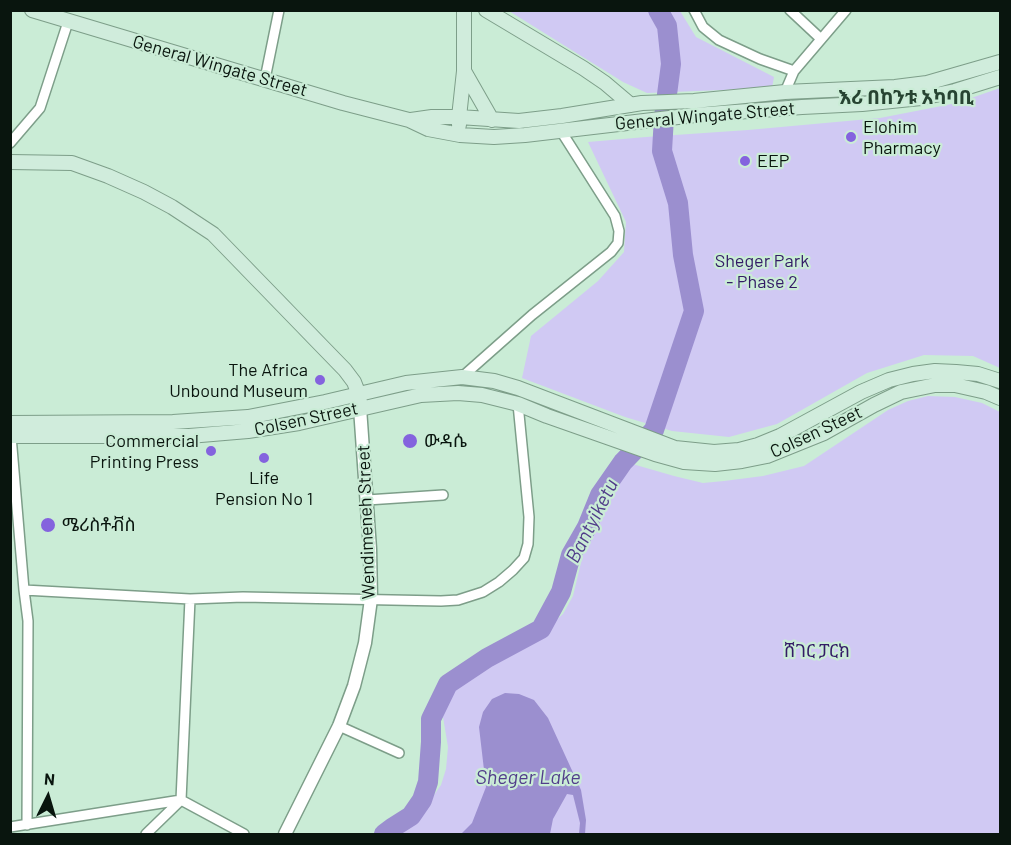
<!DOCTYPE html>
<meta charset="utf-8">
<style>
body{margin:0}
#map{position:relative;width:1011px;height:845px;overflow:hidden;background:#caecd6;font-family:Barlow,sans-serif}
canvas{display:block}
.frame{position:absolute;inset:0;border:12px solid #09150e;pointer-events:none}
.north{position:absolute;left:18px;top:767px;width:60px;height:60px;-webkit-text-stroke:4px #caecd6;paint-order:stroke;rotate:5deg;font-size:16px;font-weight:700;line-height:24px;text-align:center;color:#09150e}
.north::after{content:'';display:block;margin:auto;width:21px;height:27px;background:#09150e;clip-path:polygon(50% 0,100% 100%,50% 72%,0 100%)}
</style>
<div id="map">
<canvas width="1011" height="845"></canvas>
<div class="frame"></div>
<div class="north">N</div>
</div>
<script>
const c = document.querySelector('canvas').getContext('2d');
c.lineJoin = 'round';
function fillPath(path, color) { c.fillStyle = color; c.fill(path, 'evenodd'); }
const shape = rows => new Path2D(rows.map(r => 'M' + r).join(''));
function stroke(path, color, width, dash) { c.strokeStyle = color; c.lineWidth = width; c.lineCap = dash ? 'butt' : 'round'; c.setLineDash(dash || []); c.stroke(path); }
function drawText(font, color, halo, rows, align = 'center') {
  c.font = font + ' Barlow,"Noto Sans Ethiopic",sans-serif'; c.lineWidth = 4.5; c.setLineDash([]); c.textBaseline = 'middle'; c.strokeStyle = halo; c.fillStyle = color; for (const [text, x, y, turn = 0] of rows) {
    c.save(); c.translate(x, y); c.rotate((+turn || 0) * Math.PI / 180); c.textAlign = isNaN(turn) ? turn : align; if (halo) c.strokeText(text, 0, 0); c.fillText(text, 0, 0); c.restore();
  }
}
fillPath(shape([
 [509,11,680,11,696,37,774,77,772,88,647,93,623,82],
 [1000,88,1000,368,973,356,924,355,867,373,777,424,729,437,672,431,625,417,522,378,531,336,598,281,624,252,626,222,588,142,646,137,748,130,880,118,957,103],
 [928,396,955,397,982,403,1000,412,1000,834,397,834,422,812,441,785,446,769,448,747,443,717,445,701,454,685,469,669,522,647,552,624,563,614,573,596,585,546,598,525,629,463,674,476,703,483,724,481,763,476,804,466,888,410,908,401]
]), '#d0c9f3');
fillPath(shape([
 [505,693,519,694,534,700,548,718,581,790,586,820,585,834,579,834,580,823,573,795,567,794,553,819,550,834,461,834,472,823,486,787,479,727,483,712,492,699]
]), '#9b8fcf');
stroke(shape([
 [384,834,392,828,411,816,422,800,428,782,431,742,431,719,448,684,487,658,541,629,561,592,571,555,587,527,600,495,623,462,654,430,694,311,683,255,678,203,662,151,664,117,671,64,667,26,658,10]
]), '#9b8fcf', 20);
const minor = shape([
 [694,10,703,27,719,40,760,59,794,71,846,10],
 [790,10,821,39],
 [265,79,279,10],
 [785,92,794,71],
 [10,143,40,108,68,22],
 [462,377,532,315,611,252,618,243,619,231,615,216,561,131],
 [11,436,24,590,190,599],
 [367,500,443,495],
 [24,590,28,621,27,825],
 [339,726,399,753],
 [10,827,181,800,190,599,243,597,441,601,458,600,483,592,499,582,513,570,524,558,528,544,529,517,518,404],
 [146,834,181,800,244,834]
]);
const tertiary = shape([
 [285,834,339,726,354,686,365,643,371,599,370,549,360,408]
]);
const secondary = shape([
 [32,10,343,103,409,120,428,129,460,135,494,137,525,135,695,115,802,107,862,104,921,98,955,91,1000,77],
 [486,10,583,68,605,83,631,105],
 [464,71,492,120],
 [411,120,432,117,459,117,519,121,562,116,642,103,694,101,785,92,895,87,927,83,1000,62],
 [459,125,459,117,464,71,464,10],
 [10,162,72,163,108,176,144,192,172,207,213,234,345,370,354,382,359,395,360,403],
 [10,423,173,422,248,417,325,402,406,383,462,377,494,381,518,388,675,448,714,452,739,450,758,445,780,436,861,392,889,380,913,374,935,371,956,372,978,374,1000,381],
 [10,436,189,436,248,431,299,423,421,395,458,393,482,395,518,404,547,416,655,454,684,462,715,464,742,461,767,456,824,433,874,405,901,392,935,385,955,385,986,392,1000,398]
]);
stroke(minor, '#7d9e89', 12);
stroke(tertiary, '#7d9e89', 15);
stroke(secondary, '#7d9e89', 16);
stroke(minor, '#fff', 9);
stroke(tertiary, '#fff', 12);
stroke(secondary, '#d0ecdc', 14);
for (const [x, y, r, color] of [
 [851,137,6,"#8463de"],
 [745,161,6,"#8463de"],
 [320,380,6,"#8463de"],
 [410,441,8,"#8463de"],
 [211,451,6,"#8463de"],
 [264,458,6,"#8463de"],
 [48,525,8,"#8463de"]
]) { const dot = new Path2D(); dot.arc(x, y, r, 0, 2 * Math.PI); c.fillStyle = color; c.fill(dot); stroke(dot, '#caecd6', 2); }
drawText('18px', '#09150e', '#caecd6', [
 ["General Wingate Street",220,66,16],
 ["General Wingate Street",705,116,-5],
 ["Colsen Street",306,419,-12],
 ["Colsen Steet",816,432,-25],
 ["Wendimeneh Street",366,522,-92]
]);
drawText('18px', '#09150e', '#caecd6', [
 ["Elohim",863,127],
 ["Pharmacy",863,148],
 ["EEP",757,161],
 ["The Africa",308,370,"right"],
 ["Unbound Museum",308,391,"right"],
 ["Commercial",199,441,"right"],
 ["Printing Press",199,462,"right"],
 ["ውዳሴ",424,441],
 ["Life",264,478,"center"],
 ["Pension No 1",264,499,"center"],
 ["ሜሪስቶቭስ",62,525]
], 'left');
drawText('18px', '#331b66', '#caecd6', [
 ["Sheger Park",762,261],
 ["- Phase 2",762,282],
 ["ሸገር ፓርክ",817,651]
]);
drawText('bold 20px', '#274432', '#caecd6', [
 ["እሪ በከንቱ አካባቢ",906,97]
]);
drawText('italic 20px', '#513d8a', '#caecd6', [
 ["Bantyiketu",592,521,-63],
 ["Sheger Lake",528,777]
]);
</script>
